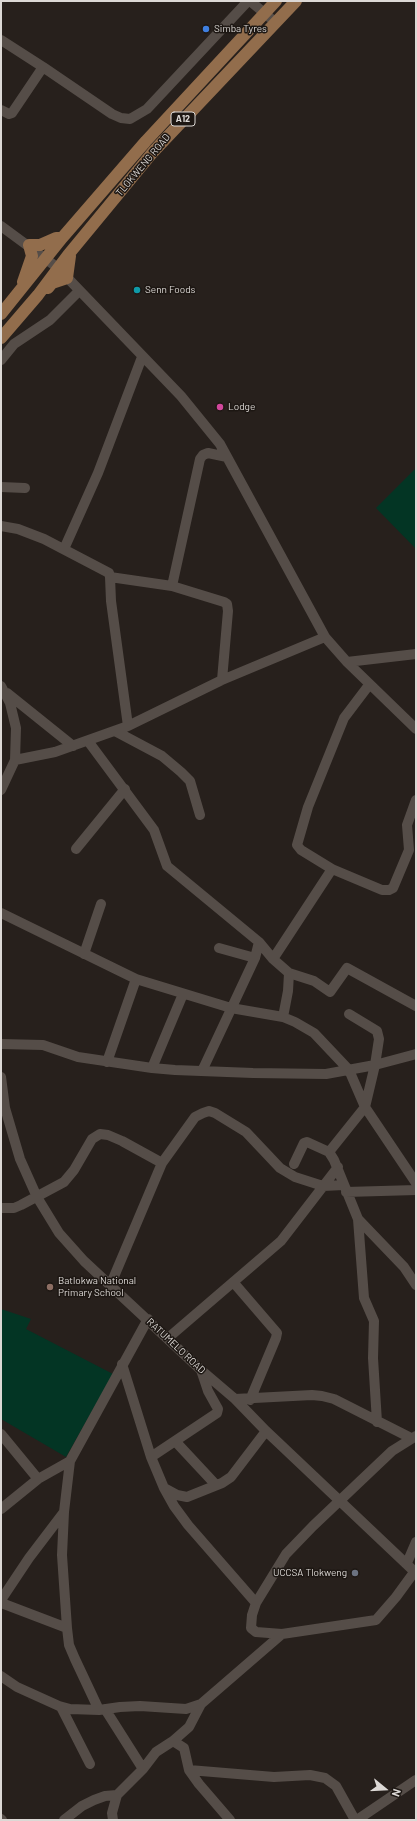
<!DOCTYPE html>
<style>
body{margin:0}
#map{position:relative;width:417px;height:1821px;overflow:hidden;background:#27201c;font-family:Barlow,sans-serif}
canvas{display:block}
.frame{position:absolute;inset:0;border:2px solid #dcd8d5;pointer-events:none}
.north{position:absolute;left:365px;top:1769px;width:40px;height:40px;-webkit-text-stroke:3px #1d1713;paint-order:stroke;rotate:108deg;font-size:11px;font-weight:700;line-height:16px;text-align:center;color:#dcd8d5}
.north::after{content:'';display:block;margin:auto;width:14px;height:18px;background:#dcd8d5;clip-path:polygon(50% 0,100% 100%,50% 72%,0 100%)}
</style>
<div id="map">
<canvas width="417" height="1821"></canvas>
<div class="frame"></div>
<div class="north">N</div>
</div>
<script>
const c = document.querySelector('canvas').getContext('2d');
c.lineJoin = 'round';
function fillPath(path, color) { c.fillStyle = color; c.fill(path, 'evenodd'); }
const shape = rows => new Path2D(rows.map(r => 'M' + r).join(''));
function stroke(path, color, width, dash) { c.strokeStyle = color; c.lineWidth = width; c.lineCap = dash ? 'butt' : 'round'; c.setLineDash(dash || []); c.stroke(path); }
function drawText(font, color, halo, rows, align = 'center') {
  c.font = font + ' Barlow,sans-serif'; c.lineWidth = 3; c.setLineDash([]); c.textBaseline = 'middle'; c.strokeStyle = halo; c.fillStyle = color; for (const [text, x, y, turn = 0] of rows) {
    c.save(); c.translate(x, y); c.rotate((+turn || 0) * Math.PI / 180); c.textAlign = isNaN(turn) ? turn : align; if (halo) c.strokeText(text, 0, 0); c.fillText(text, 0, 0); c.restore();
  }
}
fillPath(shape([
 [416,468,416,549,376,508],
 [1,1309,31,1319,26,1329,113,1374,66,1457,1,1419]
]), '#033524');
stroke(shape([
 [250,1,275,22],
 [1,40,43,67,112,114,121,118,130,119,147,109,248,1],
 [1,110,9,114,12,113,43,67],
 [1,226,58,268,181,396,220,444,325,637,347,662,416,729],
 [1,360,14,344,50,320,79,291],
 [1,487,25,488],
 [1,526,18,529,44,539,109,573,110,577,111,601,128,726],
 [64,549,98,473,142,357],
 [110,577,172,586,224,602,227,604,228,611,222,680],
 [172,586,200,459,203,455,208,453,227,457],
 [347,662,416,654],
 [369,685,344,718,308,807,297,845,301,850,332,869,382,890,389,890,393,888,409,850,407,825,416,800],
 [1,686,10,703,16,728,15,760,1,790],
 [7,693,73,746],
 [115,731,162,756,181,772,190,781,200,815],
 [88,741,154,830,167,866,259,942,273,959,289,973,314,981,330,992,347,968,416,1006],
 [15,760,55,752,128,726,222,680,325,637],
 [76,849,125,789],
 [1,913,136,979,231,1008,283,1017,295,1022,314,1033,349,1070,365,1107,416,1183],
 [219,948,255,958],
 [84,954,101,904],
 [273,959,332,869],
 [349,1014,377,1031,379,1039,375,1065,365,1107,329,1152,334,1160,358,1219,364,1298,374,1321,373,1358,377,1422],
 [283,1017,288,991,289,973],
 [1,1044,43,1045,78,1057,152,1068,175,1070,253,1073,326,1074,375,1065,416,1054],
 [107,1062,136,979],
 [152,1068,183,994],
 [202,1071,255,958,259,942],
 [1,1077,5,1108,20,1159,37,1197,59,1233,84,1261,201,1370,235,1399,266,1431,416,1573],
 [294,1164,304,1143,307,1142,329,1152],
 [346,1192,416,1190],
 [1,1208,14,1208,21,1205,64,1182,74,1170,92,1139,100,1134,108,1135,122,1141,162,1163],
 [358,1219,404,1267,416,1285],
 [234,1283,277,1333,276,1338,250,1400],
 [110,1286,162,1163,195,1117,203,1113,209,1111,215,1113,246,1132,280,1168,295,1177,323,1186,344,1185],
 [168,1338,281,1241,338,1167],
 [122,1364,151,1457,164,1488,174,1506,188,1525,256,1603,252,1615,251,1628,256,1632,282,1634],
 [235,1399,312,1395,322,1396,334,1399,411,1438],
 [1,1434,38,1479,70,1461],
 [175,1441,216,1485],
 [151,1457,217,1413,218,1409,208,1391,201,1370],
 [164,1488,177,1495,187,1497,222,1483,231,1477,266,1431],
 [1,1509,38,1479],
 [64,1512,29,1558,3,1597,2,1600,4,1604,67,1628],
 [407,1563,416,1542],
 [256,1603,286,1554,313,1526,392,1451,416,1436],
 [1,1676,17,1687,59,1706,70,1709,99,1710,120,1707,140,1706,186,1709,201,1704,282,1634,376,1620,396,1597,415,1571],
 [61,1707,90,1764],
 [105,1709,143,1769],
 [99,1710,75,1659,69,1645,67,1628,62,1555,64,1512,70,1461,148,1319],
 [173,1741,184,1748,189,1770,199,1784,230,1820],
 [189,1770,274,1777,310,1775,325,1778,336,1786,355,1820],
 [1,1819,2,1820],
 [64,1820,82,1806,94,1800,105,1796,117,1795],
 [113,1820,112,1813,117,1795,143,1769,156,1752,173,1741,189,1727,201,1704],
 [357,1820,416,1780]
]), '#554d48', 10);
stroke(shape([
 [23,282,32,256,29,245,40,245,56,238,62,238],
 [48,288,52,283,67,278,70,256],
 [1,314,62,238,146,141,276,1],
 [1,338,38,295,68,255,153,152,296,1]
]), '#926d4c', 12);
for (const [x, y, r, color] of [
 [206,29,4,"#3f7fe0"],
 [137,290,4,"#0f9aa8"],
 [220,407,4,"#d1479c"],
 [50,1287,4,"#8d6e63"],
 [355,1573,4,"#6b7280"]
]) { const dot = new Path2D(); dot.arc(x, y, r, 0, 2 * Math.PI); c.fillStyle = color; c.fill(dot); stroke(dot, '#1d1713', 1.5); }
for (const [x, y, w] of [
 [183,119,24]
]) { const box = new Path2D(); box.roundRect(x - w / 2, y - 7, w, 14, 3); c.fillStyle = '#1d1713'; c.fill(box); stroke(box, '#dcd8d5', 1); }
drawText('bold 9px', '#dcd8d5', null, [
 ["A12",183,119]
]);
drawText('10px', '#dcd8d5', '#1d1713', [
 ["Simba Tyres",214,29],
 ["Senn Foods",145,290],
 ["Lodge",228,407],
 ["Batlokwa National",58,1281],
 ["Primary School",58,1293],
 ["UCCSA Tlokweng",347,1573,"right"]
], 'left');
drawText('10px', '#dcd8d5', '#1d1713', [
 ["TLOKWENG ROAD",143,165,-50],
 ["RATUMELO ROAD",176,1346,43]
]);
</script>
